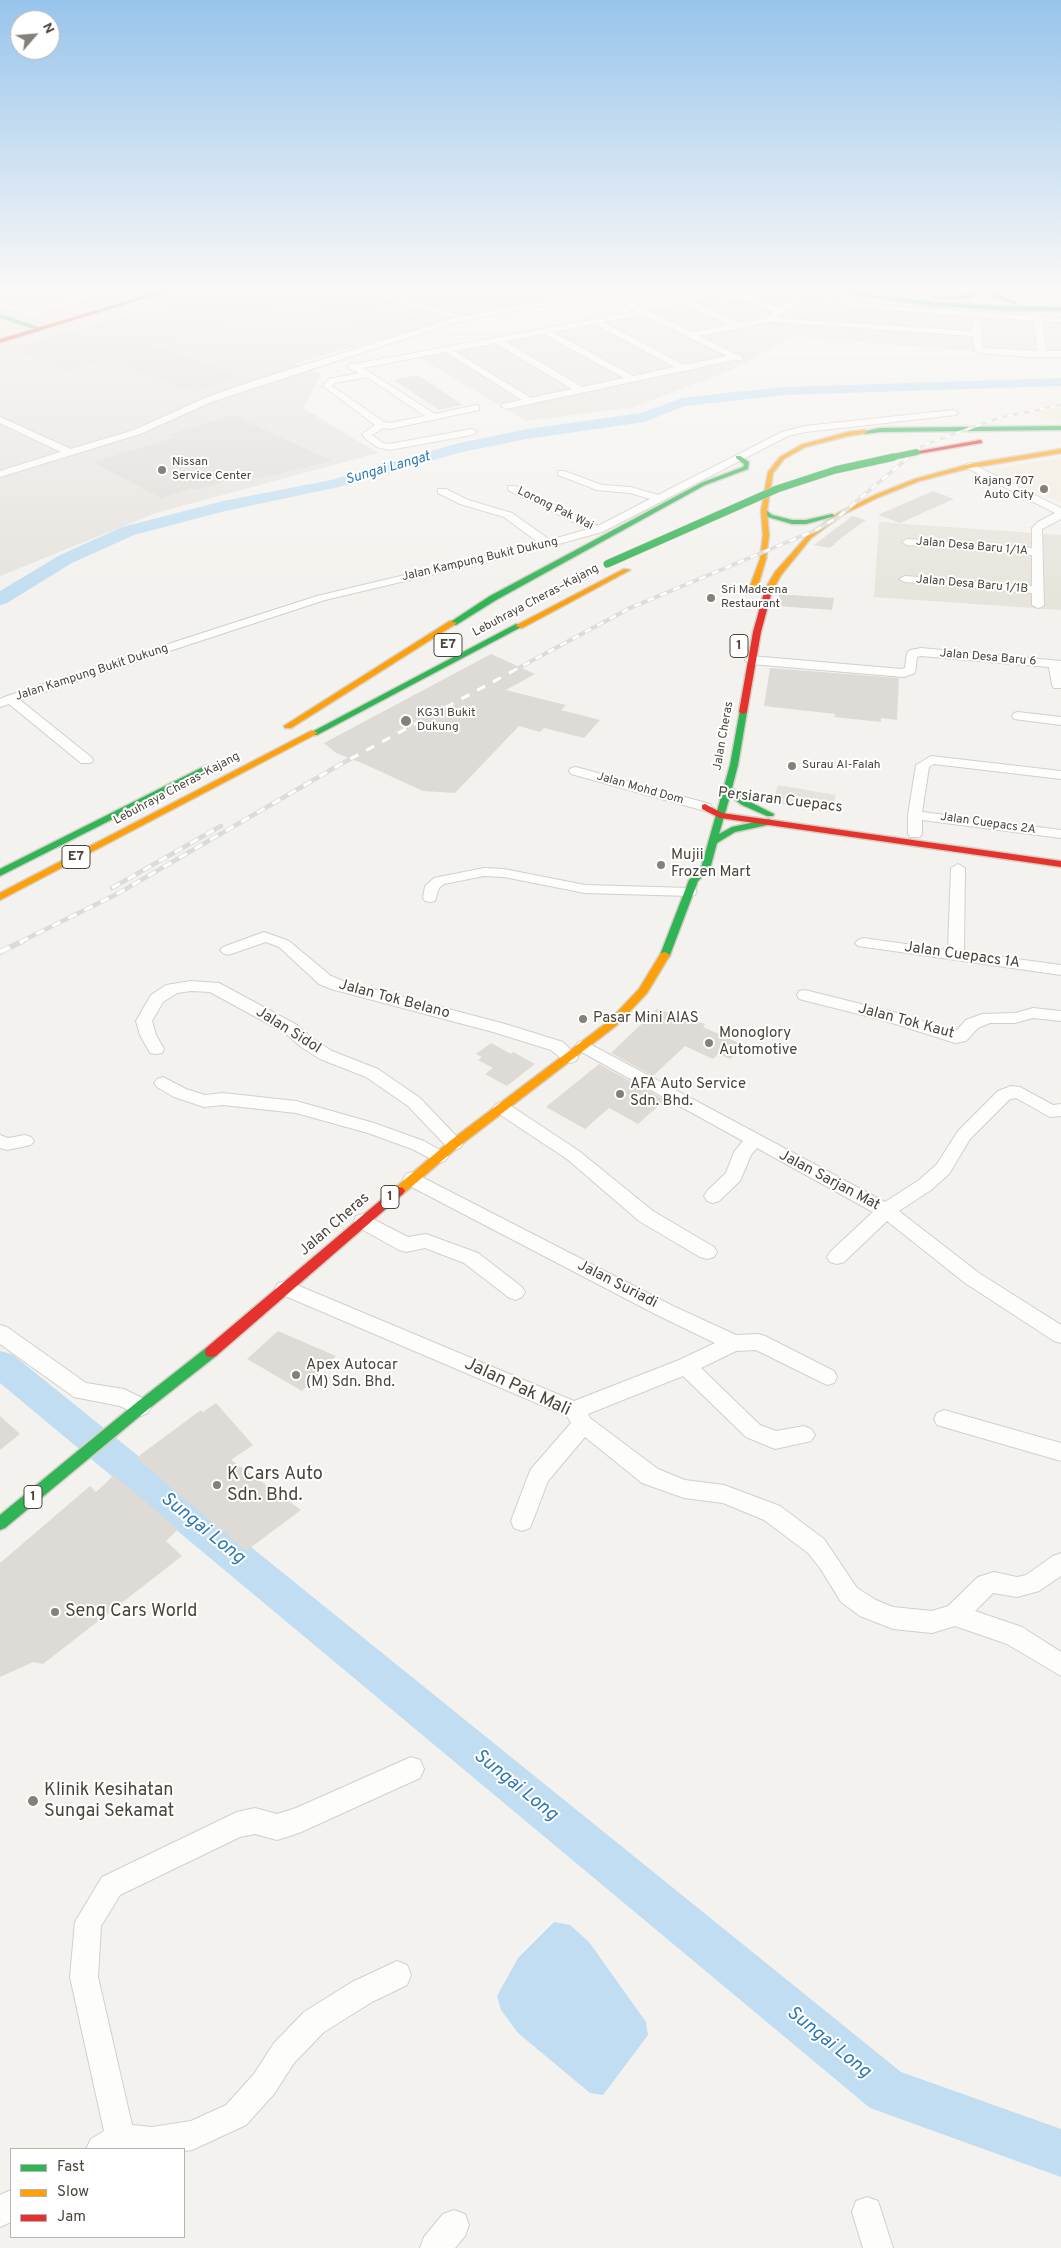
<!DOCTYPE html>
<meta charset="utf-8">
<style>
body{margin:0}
#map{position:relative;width:1061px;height:2248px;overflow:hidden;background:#f4f2ee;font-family:Overpass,sans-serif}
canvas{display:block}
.legend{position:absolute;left:10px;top:2148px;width:175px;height:90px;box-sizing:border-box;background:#fff;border:1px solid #b7b4b0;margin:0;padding:6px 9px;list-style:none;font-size:15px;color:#4b4439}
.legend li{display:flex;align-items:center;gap:10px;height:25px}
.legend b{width:25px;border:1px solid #b7b4b0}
.north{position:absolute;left:10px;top:10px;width:50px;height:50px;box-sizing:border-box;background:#fff;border:1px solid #b7b4b0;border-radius:50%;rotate:63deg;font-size:14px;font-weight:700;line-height:20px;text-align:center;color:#4b4439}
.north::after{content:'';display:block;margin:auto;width:18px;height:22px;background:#868178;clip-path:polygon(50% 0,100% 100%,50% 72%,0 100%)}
</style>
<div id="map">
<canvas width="1061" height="2248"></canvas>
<ul class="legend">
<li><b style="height:6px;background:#30b455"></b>Fast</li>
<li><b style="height:6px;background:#ff9f0a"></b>Slow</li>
<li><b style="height:6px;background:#e5322d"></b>Jam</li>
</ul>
<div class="north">N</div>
</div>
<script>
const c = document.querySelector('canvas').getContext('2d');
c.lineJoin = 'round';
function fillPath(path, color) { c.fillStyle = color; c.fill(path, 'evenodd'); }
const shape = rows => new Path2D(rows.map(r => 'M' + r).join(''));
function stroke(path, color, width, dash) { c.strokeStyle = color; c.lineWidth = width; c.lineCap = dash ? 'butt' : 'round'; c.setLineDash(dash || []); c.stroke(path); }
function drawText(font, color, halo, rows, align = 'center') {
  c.font = font + ' Overpass,sans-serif'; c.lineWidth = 4; c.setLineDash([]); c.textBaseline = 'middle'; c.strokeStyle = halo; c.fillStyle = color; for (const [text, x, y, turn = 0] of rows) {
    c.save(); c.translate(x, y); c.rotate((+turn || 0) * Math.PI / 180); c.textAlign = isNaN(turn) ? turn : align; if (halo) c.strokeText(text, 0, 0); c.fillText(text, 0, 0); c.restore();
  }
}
fillPath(shape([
 [0,288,176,288,23,337,0,330],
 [775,289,827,299,1061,317,1061,355,1014,355,792,336,730,371,633,407,526,421,413,354,636,312,630,308,704,293,724,298,743,295,758,299],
 [879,522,1061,535,1061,610,874,597]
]), '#e7e4dc');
fillPath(shape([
 [1012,288,1061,288,1061,297,1033,298],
 [1061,409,1061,421,1041,421,1038,410],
 [1061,458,1061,503,993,474,994,469]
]), '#f3ebdf');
fillPath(shape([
 [176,288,606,288,469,314,294,364,321,374,303,408,378,453,156,513,0,576,0,330,23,337]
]), '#e6e2de');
fillPath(shape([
 [904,288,971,288,965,291,949,293]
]), '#e1eecf');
fillPath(shape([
 [778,785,836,795,831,813,772,803]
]), '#e6e3df');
fillPath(shape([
 [554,1922,570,1925,589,1942,646,2022,648,2035,603,2095,590,2093,518,2033,501,2010,497,1996,518,1958]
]), '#c0ddf1');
fillPath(shape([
 [1061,378,1061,386,785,395,685,406,644,422,527,439,458,453,339,487,225,511,134,535,72,563,7,603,0,605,0,591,60,555,122,527,223,501,331,480,455,444,527,429,641,413,682,398,735,392,785,387,1061,378],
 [0,1351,12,1354,901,2072,1061,2129,1061,2177,870,2108,0,1383,0,1351]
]), '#c0ddf1');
fillPath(shape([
 [228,288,276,288,277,291,260,296,292,305,154,345,240,377,193,392,107,359,66,371,11,348],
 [345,296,378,305,421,318,379,332,302,311],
 [418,375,463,405,439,410,394,380],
 [233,415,332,461,256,479,246,474,196,490,192,488,161,498,93,462,173,438,168,435],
 [933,491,954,499,900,523,878,515],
 [852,516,866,520,841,538,830,548,814,545],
 [779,594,834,598,832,610,777,606],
 [491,654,535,674,506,690,566,705,561,710,600,720,584,738,544,728,540,732,519,726,455,793,423,791,364,764,336,753,324,743],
 [770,668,899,678,897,720,881,718,881,722,834,717,835,714,764,706],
 [657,1009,705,1024,703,1027,744,1045,730,1059,718,1054,713,1059,685,1046,653,1076,611,1053],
 [491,1043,511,1054,513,1052,535,1064,507,1086,485,1074,493,1068,478,1060,482,1057,476,1054],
 [599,1064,665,1100,638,1124,609,1108,585,1129,546,1107],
 [278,1331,336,1356,302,1391,247,1359],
 [216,1403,253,1445,231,1460,301,1510,246,1551,136,1458,201,1410,203,1412],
 [0,1416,20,1434,0,1450],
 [114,1475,178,1529,166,1541,182,1556,43,1664,33,1662,0,1677,0,1563,90,1486,96,1492]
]), '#dedbd6');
const street = shape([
 [44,288,56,288,83,296,111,288,122,288,33,315,0,306,0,302,33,311,75,298,44,288],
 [143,288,152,288,148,290,143,288],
 [348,288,360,288,464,316,610,288,621,288,611,292,640,306,709,293,723,297,745,295,779,308,801,294,804,294,804,298,776,318,973,331,972,322,976,320,980,322,983,348,1037,351,1034,321,849,307,845,305,847,303,837,298,810,288,821,288,843,294,849,298,862,297,866,299,851,303,1061,318,1061,322,1042,321,1046,351,1061,351,1061,357,1028,357,979,353,975,350,973,336,770,322,699,336,742,357,742,361,734,360,506,409,501,406,503,404,522,400,446,352,363,368,435,414,476,405,479,406,479,410,390,429,383,428,372,435,383,443,389,444,472,429,477,432,472,435,389,450,377,447,367,440,362,434,375,425,323,386,329,379,359,373,348,368,347,366,351,363,355,364,637,311,604,295,465,320,432,330,211,402,140,434,0,477,0,471,61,452,0,423,0,417,71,449,134,430,205,398,256,380,455,318,348,288],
 [709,297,723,301,744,299,774,312,766,318,741,323,691,301,709,297],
 [682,303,731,325,692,332,647,310,682,303],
 [644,315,727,356,684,365,603,322,644,315],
 [594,324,675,367,633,376,553,332,594,324],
 [544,334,624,378,582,387,504,341,544,334],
 [495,343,572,389,531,398,454,351,495,343],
 [367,377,425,416,390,423,384,422,332,386,335,383,367,377],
 [1017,288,1028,288,1039,292,1061,292,1061,296,1038,296,1017,288],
 [953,410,958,413,956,415,805,432,788,436,602,532,548,547,325,600,20,700,91,757,93,760,91,763,81,763,9,704,0,707,0,699,7,696,317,596,539,543,504,517,460,504,438,493,438,489,446,489,468,500,512,513,550,540,588,529,508,490,508,486,516,486,598,526,650,499,630,493,597,490,558,475,558,471,564,471,602,485,631,487,658,495,782,432,805,426,953,410],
 [970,463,1061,508,1061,519,1042,529,1044,605,1042,607,1038,608,1032,605,1032,593,905,582,899,579,905,576,1032,586,1032,555,907,545,902,542,907,539,1032,548,1032,528,1038,522,1055,513,967,468,967,464,970,463],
 [921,648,1061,661,1061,688,1054,688,1052,685,1049,667,921,656,917,657,915,673,904,677,751,664,745,660,751,656,902,669,905,668,907,653,910,650,921,648],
 [1018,712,1061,717,1061,725,1014,719,1012,716,1014,713,1018,712],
 [931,756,1061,771,1061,779,934,764,929,767,922,812,1061,830,1061,838,922,820,922,834,920,837,910,837,908,834,908,815,916,765,931,756],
 [576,767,710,804,712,807,705,811,571,774,569,771,571,768,576,767],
 [958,864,965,868,964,952,1061,965,1061,975,858,946,855,943,858,940,863,938,948,950,951,868,958,864],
 [484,868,504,869,585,885,690,888,695,889,697,892,695,895,690,896,585,893,504,877,484,876,444,884,439,888,435,901,430,902,425,901,423,898,425,886,434,878,484,868],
 [264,932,289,941,331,976,343,981,505,1024,563,1042,578,1057,576,1061,570,1063,564,1061,551,1050,493,1032,331,989,319,984,279,947,266,942,228,955,223,953,220,950,223,947,264,932],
 [191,981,219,983,297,1025,313,1039,332,1051,378,1069,420,1098,460,1140,463,1144,460,1148,454,1150,448,1148,408,1106,366,1077,320,1059,301,1047,285,1033,210,992,191,991,177,993,163,1002,152,1021,156,1035,164,1049,162,1053,156,1054,150,1053,140,1035,136,1021,151,995,166,985,191,981],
 [805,990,897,1013,955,1032,966,1020,982,1014,1015,1013,1033,1008,1061,1011,1061,1021,1033,1018,1015,1023,990,1023,978,1028,966,1041,955,1043,886,1021,799,999,797,995,799,991,805,990],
 [584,1041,885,1202,919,1180,937,1164,958,1131,998,1091,1011,1086,1020,1087,1053,1105,1061,1104,1061,1116,1050,1117,1016,1098,1010,1099,970,1139,949,1174,931,1190,899,1211,979,1273,1061,1325,1061,1343,1054,1341,965,1283,887,1221,844,1262,837,1264,830,1262,827,1257,830,1252,873,1212,757,1148,751,1155,740,1181,719,1201,713,1203,707,1201,704,1196,707,1191,726,1173,734,1152,743,1141,578,1050,576,1046,578,1042,584,1041],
 [163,1077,186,1089,205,1095,223,1093,296,1101,374,1123,424,1141,445,1153,448,1157,445,1161,439,1163,412,1149,368,1133,296,1113,223,1105,204,1107,174,1097,157,1087,154,1083,157,1079,163,1077],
 [502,1102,508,1104,579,1151,653,1211,714,1247,717,1252,714,1257,707,1259,700,1257,639,1221,567,1159,496,1112,493,1108,496,1104,502,1102],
 [0,1135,8,1138,25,1135,31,1137,34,1141,31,1145,7,1150,0,1148,0,1135],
 [412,1172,673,1306,736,1335,758,1334,765,1336,834,1371,837,1377,834,1383,827,1385,756,1350,736,1351,701,1368,760,1425,776,1431,804,1426,811,1429,815,1435,811,1441,775,1449,746,1437,683,1376,588,1414,590,1418,658,1469,685,1480,724,1485,780,1506,824,1539,857,1588,876,1600,893,1607,932,1611,948,1606,978,1577,994,1572,1017,1577,1026,1575,1053,1556,1061,1553,1061,1576,1039,1591,1017,1597,993,1593,975,1611,1022,1627,1061,1652,1061,1676,1007,1644,955,1626,932,1633,893,1629,860,1616,841,1602,820,1568,808,1553,764,1520,723,1503,684,1498,642,1483,585,1437,548,1481,530,1528,522,1531,514,1528,511,1521,528,1476,531,1469,571,1423,567,1416,278,1293,275,1288,278,1283,285,1281,292,1283,574,1401,679,1360,715,1343,659,1316,406,1184,403,1179,406,1174,412,1172],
 [363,1214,408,1237,426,1234,478,1253,522,1287,525,1292,522,1297,515,1300,508,1297,464,1263,425,1248,406,1252,399,1250,356,1226,354,1221,356,1216,363,1214],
 [0,1325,7,1327,86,1383,124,1389,148,1401,151,1407,148,1413,141,1416,120,1406,74,1397,0,1344,0,1325],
 [944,1410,1061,1443,1061,1461,937,1425,934,1419,937,1413,944,1410],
 [411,1757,420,1760,424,1769,420,1778,299,1833,277,1840,255,1834,240,1837,120,1895,101,1926,98,1977,132,2125,152,2127,191,2121,226,2105,254,2074,274,2043,304,2012,352,1982,397,1961,407,1965,411,1975,407,1985,372,2002,324,2032,294,2063,274,2094,246,2125,192,2150,184,2151,184,2149,86,2149,91,2139,104,2131,70,1977,75,1922,102,1877,237,1812,255,1808,277,1814,296,1808,411,1757],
 [11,2190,11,2222,0,2227,0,2195,11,2190],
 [867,2197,878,2201,893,2248,863,2248,852,2212,856,2201,867,2197],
 [454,2210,465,2214,469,2225,465,2236,455,2248,420,2248,424,2237,443,2214,454,2210]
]);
const fast = shape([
 [815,288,924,301,997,306,1061,307,1061,311,997,310,924,305,815,288],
 [0,314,41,328,42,329,37,330,0,318,0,314],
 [1061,426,1061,430,880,432,865,434,862,432,880,428,1061,426],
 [736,456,740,456,749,462,748,469,705,485,496,600,456,625,449,623,490,596,701,483,743,467,744,464,736,458,736,456],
 [762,510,766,510,772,515,792,520,806,520,832,514,835,516,806,524,792,524,768,517,762,512,762,510],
 [516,624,523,626,317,735,314,735,310,733,516,624],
 [740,710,747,712,738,765,732,788,748,801,774,814,773,816,767,816,742,805,730,796,719,834,732,827,769,819,773,822,772,824,735,832,717,843,710,869,698,881,670,955,669,957,661,957,660,955,689,880,701,868,730,765,740,710],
 [205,766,209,769,208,771,0,876,0,869,205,766],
 [211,1347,216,1348,217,1352,216,1356,146,1411,5,1528,0,1530,0,1515,136,1403,206,1348,211,1347]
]);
const slow = shape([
 [865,430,867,431,867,433,848,436,805,447,784,459,773,473,767,511,769,535,766,559,757,589,750,591,749,589,760,559,763,535,761,511,768,472,780,457,801,445,848,432,865,430],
 [1061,449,1061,453,970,468,919,481,879,497,842,515,811,538,781,575,771,593,764,591,775,572,807,536,838,513,875,495,915,479,970,464,1061,449],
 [624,569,630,570,522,628,515,626,624,569],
 [450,621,457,623,291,728,285,728,284,726,450,621],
 [311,731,314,731,318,733,0,900,0,893,311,731],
 [665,952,670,955,647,993,617,1025,458,1147,403,1194,395,1194,393,1191,395,1188,450,1141,609,1021,639,989,661,953,665,952]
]);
const jam = shape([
 [171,288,177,288,0,343,0,339,171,288],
 [982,288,987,288,968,298,936,299,933,297,967,295,982,288],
 [996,288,1000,288,995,294,1016,302,1016,304,990,296,996,288],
 [980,440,982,441,982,443,917,454,914,452,980,440],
 [765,589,772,591,761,632,747,712,743,714,739,712,753,632,765,589],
 [705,804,722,813,1061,861,1061,867,720,818,702,809,702,805,705,804],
 [399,1187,403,1188,405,1191,403,1194,216,1356,211,1357,206,1356,205,1352,206,1348,395,1188,399,1187]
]);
stroke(street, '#d2d0cb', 2);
stroke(fast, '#d3cfc5', 3);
stroke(slow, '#d3cfc5', 3);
stroke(jam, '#d3cfc5', 3);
fillPath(street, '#fdfdfc');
fillPath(fast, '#30b455');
fillPath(slow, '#ff9f0a');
fillPath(jam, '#e5322d');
const railFar3 = shape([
 [907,458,922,446,998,418,1061,405]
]);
const railFar2 = shape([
 [511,672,630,608,816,530,838,517,909,457]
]);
const railFar1 = shape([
 [112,888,221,826],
 [20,942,117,894,341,764,513,671]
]);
const rail = shape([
 [0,952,23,941]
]);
stroke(railFar3, '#dbdbda', 2.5);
stroke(railFar2, '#dbdbda', 4);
stroke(railFar1, '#dbdbda', 4.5);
stroke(rail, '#dbdbda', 5.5);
stroke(railFar3, '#fff', 2, [5.5]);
stroke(railFar2, '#fff', 2.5, [7]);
stroke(railFar1, '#fff', 3, [9]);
stroke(rail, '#fff', 4, [11]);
const fastBridgeFar1 = shape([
 [888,458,917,452]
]);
const fastBridge = shape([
 [607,564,777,489,835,470,894,457]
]);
stroke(fastBridgeFar1, '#ccbfa9', 7, []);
stroke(fastBridge, '#ccbfa9', 8, []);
stroke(fastBridgeFar1, '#30b455', 5.5);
stroke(fastBridge, '#30b455', 7);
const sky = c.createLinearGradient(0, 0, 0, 602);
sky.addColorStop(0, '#98c4ec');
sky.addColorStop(0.48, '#faf9f7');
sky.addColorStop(1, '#faf9f700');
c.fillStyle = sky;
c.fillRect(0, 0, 1061, 602);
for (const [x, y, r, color] of [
 [162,470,5,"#868178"],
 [1044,489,5,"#868178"],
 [711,598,5,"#868178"],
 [406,721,6,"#868178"],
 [792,766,5,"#868178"],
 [661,865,5,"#868178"],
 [583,1019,5,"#868178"],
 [709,1043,5,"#868178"],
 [620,1094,5,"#868178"],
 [296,1375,5,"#868178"],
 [217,1485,5,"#868178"],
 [55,1612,5,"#868178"],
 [33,1801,6,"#868178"]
]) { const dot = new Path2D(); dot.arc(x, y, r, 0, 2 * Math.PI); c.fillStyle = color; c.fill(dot); stroke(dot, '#fff', 2); }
drawText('12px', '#4b4439', '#fff', [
 ["Nissan",172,463],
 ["Service Center",172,477],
 ["Kajang 707",1034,482,"right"],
 ["Auto City",1034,496,"right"],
 ["Sri Madeena",721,591],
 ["Restaurant",721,605],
 ["KG31 Bukit",417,714],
 ["Dukung",417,728],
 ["Surau Al-Falah",802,766]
], 'left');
drawText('12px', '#4b4439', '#fff', [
 ["Lorong Pak Wai",555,509,26],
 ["Jalan Desa Baru 1/1A",972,547,5],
 ["Jalan Kampung Bukit Dukung",480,560,-13],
 ["Jalan Desa Baru 1/1B",972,585,5],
 ["Lebuhraya Cheras–Kajang",536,601,-28],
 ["Jalan Desa Baru 6",988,658,5],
 ["Jalan Kampung Bukit Dukung",92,673,-18],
 ["Jalan Cheras",724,736,-80],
 ["Lebuhraya Cheras–Kajang",177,789,-28],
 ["Jalan Mohd Dom",640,789,16],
 ["Jalan Cuepacs 2A",988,824,8]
]);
drawText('italic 14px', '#2e7ab2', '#fff', [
 ["Sungai Langat",388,469,-16]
]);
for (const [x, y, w] of [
 [448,645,28],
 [739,646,18],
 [76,857,28],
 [390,1197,18],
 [33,1497,18]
]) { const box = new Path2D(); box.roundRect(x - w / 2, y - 11.5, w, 23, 4); c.fillStyle = '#fff'; c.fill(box); stroke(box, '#4b4439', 1); }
drawText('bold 14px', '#4b4439', null, [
 ["E7",448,645],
 ["1",739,646],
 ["E7",76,857],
 ["1",390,1197],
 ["1",33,1497]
]);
drawText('15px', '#4b4439', '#fff', [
 ["Persiaran Cuepacs",780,801,7],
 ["Jalan Cuepacs 1A",962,956,8],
 ["Jalan Tok Belano",394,1000,15],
 ["Jalan Tok Kaut",906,1022,15],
 ["Jalan Sidol",288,1031,32],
 ["Jalan Sarjan Mat",829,1181,28],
 ["Jalan Cheras",335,1225,-41],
 ["Jalan Suriadi",617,1285,27]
]);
drawText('15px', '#4b4439', '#fff', [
 ["Mujii",671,856],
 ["Frozen Mart",671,873],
 ["Pasar Mini AIAS",593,1019],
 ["Monoglory",719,1034],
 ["Automotive",719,1051],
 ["AFA Auto Service",630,1085],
 ["Sdn. Bhd.",630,1102],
 ["Apex Autocar",306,1366],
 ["(M) Sdn. Bhd.",306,1383]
], 'left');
drawText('18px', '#4b4439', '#fff', [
 ["Jalan Pak Mali",517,1388,25]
]);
drawText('18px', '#4b4439', '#fff', [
 ["K Cars Auto",227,1475],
 ["Sdn. Bhd.",227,1496],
 ["Seng Cars World",65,1612],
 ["Klinik Kesihatan",44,1791],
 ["Sungai Sekamat",44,1812]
], 'left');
drawText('italic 19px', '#2e7ab2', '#fff', [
 ["Sungai Long",202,1529,39],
 ["Sungai Long",515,1786,39],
 ["Sungai Long",828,2043,39]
]);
</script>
